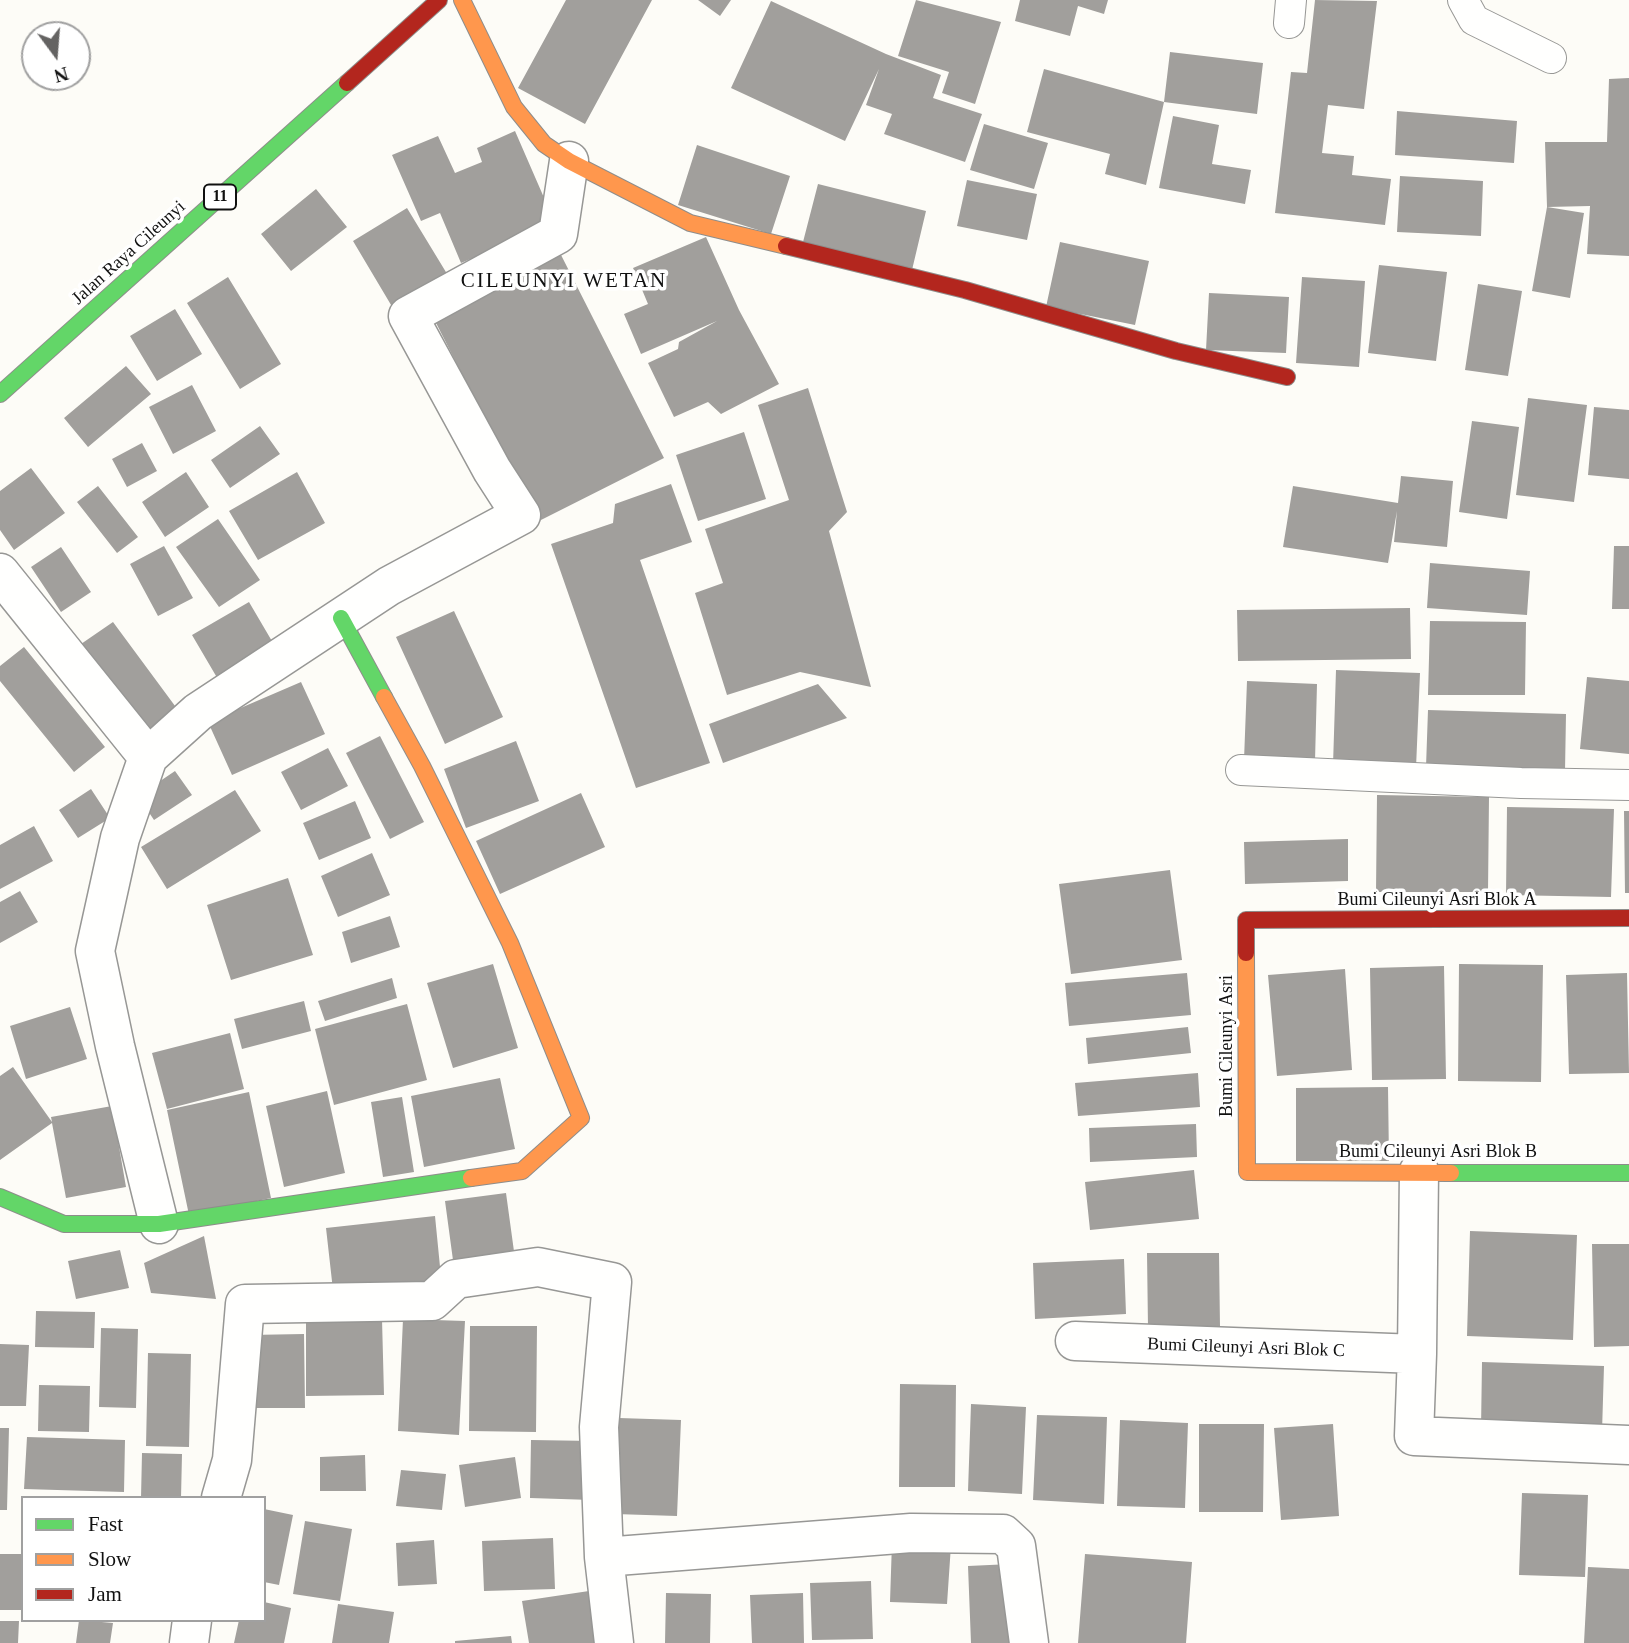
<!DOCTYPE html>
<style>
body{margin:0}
#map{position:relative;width:1629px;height:1643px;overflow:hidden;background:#fdfcf7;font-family:Georgia,serif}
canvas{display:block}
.legend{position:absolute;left:21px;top:1496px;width:245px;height:126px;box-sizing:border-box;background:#fff;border:2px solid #a0a0a0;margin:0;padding:9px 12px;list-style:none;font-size:21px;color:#111}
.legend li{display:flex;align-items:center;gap:14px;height:35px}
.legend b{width:35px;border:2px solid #a0a0a0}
.north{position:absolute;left:21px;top:21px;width:70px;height:70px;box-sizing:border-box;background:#fff;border:2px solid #a0a0a0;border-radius:50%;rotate:164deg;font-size:19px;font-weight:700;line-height:28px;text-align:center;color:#111}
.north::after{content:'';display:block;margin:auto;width:24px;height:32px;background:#646362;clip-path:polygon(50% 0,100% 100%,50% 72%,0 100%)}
</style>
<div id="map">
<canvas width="1629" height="1643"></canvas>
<ul class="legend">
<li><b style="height:9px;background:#63d668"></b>Fast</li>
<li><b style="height:9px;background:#ff974d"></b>Slow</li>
<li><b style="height:9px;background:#b3261e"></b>Jam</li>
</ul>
<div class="north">N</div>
</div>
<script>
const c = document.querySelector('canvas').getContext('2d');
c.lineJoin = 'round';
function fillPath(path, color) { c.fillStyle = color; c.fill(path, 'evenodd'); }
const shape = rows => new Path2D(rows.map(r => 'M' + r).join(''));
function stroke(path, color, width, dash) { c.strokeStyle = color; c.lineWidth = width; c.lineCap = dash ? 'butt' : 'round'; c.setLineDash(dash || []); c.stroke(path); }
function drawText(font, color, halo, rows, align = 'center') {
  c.font = font + ' Georgia,serif'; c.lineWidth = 7; c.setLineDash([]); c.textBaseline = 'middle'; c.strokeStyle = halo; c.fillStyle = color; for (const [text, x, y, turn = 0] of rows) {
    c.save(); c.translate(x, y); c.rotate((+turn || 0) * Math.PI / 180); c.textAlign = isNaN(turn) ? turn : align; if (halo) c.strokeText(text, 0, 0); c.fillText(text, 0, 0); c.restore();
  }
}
fillPath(shape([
 [566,0,652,0,585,124,518,88],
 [698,0,731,0,720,16],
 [916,0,1001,22,975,104,942,93,949,72,898,56],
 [1020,0,1108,0,1104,14,1078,6,1070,36,1015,21],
 [1315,0,1377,1,1364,109,1328,105,1322,153,1354,156,1352,175,1391,179,1385,225,1275,213,1291,72,1307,73],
 [771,1,886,54,941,75,933,98,982,114,965,162,884,134,892,114,866,105,879,69,845,141,731,88],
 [1170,52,1263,63,1257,114,1164,102,1146,185,1105,174,1110,154,1027,132,1044,69,1164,102],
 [1629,78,1629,256,1587,254,1590,206,1547,207,1545,142,1607,142,1609,79],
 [1397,111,1517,121,1514,163,1395,155],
 [1173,116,1219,125,1212,164,1251,170,1245,204,1159,188],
 [984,124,1048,143,1034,189,970,170],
 [515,131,555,223,461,263,440,213,421,221,392,155,438,136,455,173,482,162,477,148],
 [697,145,790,176,771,234,678,205],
 [1400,176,1483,181,1481,236,1397,232],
 [967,180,1037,194,1027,240,957,226],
 [818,184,926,211,912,270,803,242],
 [316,189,347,227,291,271,261,234],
 [1547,207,1584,213,1570,298,1532,291],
 [407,208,452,282,397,315,353,241],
 [706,237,739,310,779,384,721,414,708,402,674,417,648,363,678,349,679,342,717,321,641,354,624,314,648,304,633,268],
 [1060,242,1149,261,1135,325,1046,307],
 [559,251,664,458,537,522,432,315],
 [1379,265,1447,272,1436,361,1368,353],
 [228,277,281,364,240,389,187,303],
 [1302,277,1365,281,1359,367,1296,363],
 [1478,284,1522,291,1508,376,1465,370],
 [1209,293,1289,297,1286,353,1206,350],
 [175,309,202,354,157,381,130,336],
 [126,366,151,394,88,447,64,418],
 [192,385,216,431,173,454,149,407],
 [808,388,847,512,829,531,871,687,800,672,727,695,695,593,723,583,705,529,789,500,758,405],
 [1528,398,1587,405,1574,502,1516,495],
 [1594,407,1629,410,1629,479,1588,475],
 [1472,421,1519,427,1507,519,1459,512],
 [260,426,280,454,230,488,211,460],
 [744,432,766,499,698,521,676,455],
 [142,443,157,471,127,487,112,459],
 [31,468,65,513,14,550,0,530,0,491],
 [186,472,209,507,165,537,142,502],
 [297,472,325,523,258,560,229,511],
 [1401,476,1453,481,1447,547,1394,542,1397,511,1388,563,1283,547,1293,486,1398,503],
 [671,484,692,542,640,560,710,763,636,788,551,544,613,523,615,504],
 [98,486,138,537,117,553,77,502],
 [218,519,260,580,219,607,176,547],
 [164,546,193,598,158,616,130,564],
 [1614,546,1629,546,1629,609,1612,609],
 [61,547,91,592,61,612,31,567],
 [1430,563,1530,571,1527,615,1427,608],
 [249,602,276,648,219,681,192,635],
 [1410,608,1411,659,1238,661,1237,610],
 [454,611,503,717,445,744,396,637],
 [1430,621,1526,622,1525,695,1428,695],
 [113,622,178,710,147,733,81,644],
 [24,647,105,747,74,772,0,681,0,666],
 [1336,670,1420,673,1416,768,1333,765],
 [1587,677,1629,681,1629,754,1580,749],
 [1247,681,1317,684,1315,761,1244,760],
 [301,682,325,734,232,775,208,722],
 [818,684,847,718,723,763,709,724],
 [1428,710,1566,714,1565,771,1426,767],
 [380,736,424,822,390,839,346,753],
 [516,741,539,801,466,828,444,769],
 [328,748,348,786,301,810,281,772],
 [175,771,192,795,154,820,138,796],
 [91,789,110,818,78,838,59,810],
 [235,790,261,831,167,889,141,847],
 [581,793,605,847,500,894,476,841],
 [1377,795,1489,797,1488,892,1376,892],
 [355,801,371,838,319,860,303,823],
 [1507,807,1614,809,1611,897,1506,895],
 [1624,811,1629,811,1629,893,1625,893],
 [34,826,53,861,0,889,0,845],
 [1348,839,1348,881,1245,884,1244,842],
 [372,853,390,895,338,917,321,876],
 [1170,870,1182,960,1071,974,1059,884],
 [288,878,313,955,231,980,207,905],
 [20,891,38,922,0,943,0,902],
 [390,916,400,947,351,963,342,932],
 [493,964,518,1048,453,1068,427,983],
 [1459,964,1543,965,1541,1082,1458,1081],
 [1444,966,1446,1079,1372,1080,1370,968],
 [1345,969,1352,1070,1277,1076,1268,975],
 [1187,973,1191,1015,1069,1026,1065,983],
 [1627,973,1629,1073,1569,1074,1566,975],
 [392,978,397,998,325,1021,318,1001],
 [304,1001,311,1031,242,1049,234,1019],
 [407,1004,427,1080,334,1105,315,1029],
 [70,1007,87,1059,26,1079,10,1026],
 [1188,1027,1191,1053,1088,1064,1086,1038],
 [230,1033,244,1089,167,1109,152,1053],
 [13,1067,52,1122,51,1117,112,1106,126,1187,66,1198,52,1123,0,1160,0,1076],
 [1198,1073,1200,1107,1078,1116,1075,1083],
 [500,1078,515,1149,424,1167,411,1096],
 [1388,1087,1389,1161,1296,1161,1296,1088],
 [327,1091,345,1173,284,1187,266,1106],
 [249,1092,271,1198,189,1215,167,1110],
 [402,1097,414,1172,383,1177,371,1102],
 [1196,1124,1197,1157,1090,1162,1089,1128],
 [1194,1170,1199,1219,1090,1230,1085,1182],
 [506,1193,516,1266,455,1275,445,1201],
 [435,1216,442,1287,334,1299,326,1228],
 [1470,1231,1577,1235,1573,1340,1467,1336],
 [204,1236,216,1299,151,1293,144,1263],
 [1592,1244,1629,1244,1629,1346,1594,1347],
 [120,1250,129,1288,76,1299,68,1261],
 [1147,1253,1219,1253,1220,1327,1148,1328],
 [1124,1259,1126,1314,1035,1319,1033,1263],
 [36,1311,95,1312,94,1348,35,1347],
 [382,1319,384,1395,306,1396,306,1321],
 [403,1319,465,1321,459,1435,398,1431],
 [470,1326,537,1326,536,1432,469,1431],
 [101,1328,138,1329,136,1408,99,1407],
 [304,1334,305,1408,250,1408,249,1335],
 [0,1344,29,1345,26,1406,0,1406],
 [148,1353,191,1354,189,1447,146,1446],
 [1482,1362,1604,1366,1602,1432,1481,1429],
 [900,1384,956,1385,955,1487,899,1487],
 [39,1385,90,1386,89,1432,38,1431],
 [971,1404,1026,1407,1022,1494,968,1491],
 [1037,1415,1107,1417,1104,1504,1033,1500],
 [619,1418,681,1420,677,1516,615,1514],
 [1120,1420,1188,1423,1185,1508,1117,1506],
 [1199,1424,1264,1424,1263,1512,1199,1512],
 [1333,1424,1339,1516,1281,1520,1274,1428],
 [0,1428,9,1428,7,1510,0,1510],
 [27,1437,125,1440,124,1492,24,1489],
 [531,1440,594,1441,592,1500,530,1498],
 [142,1453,182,1454,181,1498,141,1498],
 [365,1455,366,1491,320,1491,320,1457],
 [515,1457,521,1498,465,1507,459,1465],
 [401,1470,446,1474,442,1510,396,1506],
 [1522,1493,1588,1495,1585,1577,1519,1575],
 [264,1509,293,1515,279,1585,264,1582],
 [305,1521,352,1529,340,1601,293,1594],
 [553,1538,555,1589,484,1591,482,1541],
 [434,1540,437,1584,398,1586,396,1543],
 [892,1542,951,1545,947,1604,890,1602],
 [0,1554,23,1554,23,1610,0,1610],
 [1085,1554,1192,1562,1186,1643,1078,1643],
 [1011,1564,1013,1643,971,1643,968,1566],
 [1588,1567,1629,1569,1629,1643,1584,1643],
 [871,1581,873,1639,812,1640,810,1583],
 [589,1591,597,1643,529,1643,522,1601],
 [666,1593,711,1594,710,1643,665,1643],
 [803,1593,804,1643,752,1643,750,1595],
 [264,1602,291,1608,284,1643,234,1643,239,1620,264,1620],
 [338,1604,394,1612,389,1643,332,1643],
 [79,1620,113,1623,110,1643,76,1643],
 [0,1621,19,1621,18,1643,0,1643],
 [511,1636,512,1643,455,1643,455,1641]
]), '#a19f9c');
const lane = shape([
 [1463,0,1474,20,1551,58],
 [1289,23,1291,0],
 [1241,770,1521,783,1629,785]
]);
const street = shape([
 [0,573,148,757,120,838,95,951,115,1046,159,1224],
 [148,757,198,712,389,586,521,515,492,470,408,316,558,234,569,161],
 [1075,1341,1417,1354,1414,1436,1629,1445],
 [1417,1354,1419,1171],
 [221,1498,232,1460,245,1304,432,1301,456,1279,538,1267,612,1282,599,1427,604,1557,614,1643],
 [604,1557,911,1533,1003,1534,1016,1546,1029,1643],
 [189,1643,192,1620]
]);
const fast = shape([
 [0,394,347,83],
 [341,618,384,697],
 [1451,1173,1629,1173],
 [0,1197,64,1224,159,1224,471,1178]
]);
const slow = shape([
 [462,0,514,107,544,144,569,161,690,223,786,246],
 [384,697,422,766,510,943,581,1118,522,1171,471,1178],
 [1246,953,1247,1172,1451,1173]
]);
const jam = shape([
 [347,83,439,0],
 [786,246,965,290,1176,351,1287,377],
 [1246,953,1246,920,1629,918]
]);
stroke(lane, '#979795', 32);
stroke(street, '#979795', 41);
stroke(fast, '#8e8d8b', 18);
stroke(slow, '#8e8d8b', 18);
stroke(jam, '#8e8d8b', 18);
stroke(lane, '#fffffe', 30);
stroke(street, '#fffffe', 38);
stroke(fast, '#63d668', 16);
stroke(slow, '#ff974d', 16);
stroke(jam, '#b3261e', 16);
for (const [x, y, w] of [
 [220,197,32]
]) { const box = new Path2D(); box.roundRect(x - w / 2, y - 12.5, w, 25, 5); c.fillStyle = '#fff'; c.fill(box); stroke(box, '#111', 2); }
drawText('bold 16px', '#111', null, [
 ["11",220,197]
]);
drawText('18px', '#111', '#fff', [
 ["Jalan Raya Cileunyi",129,253,-42],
 ["Bumi Cileunyi Asri Blok A",1437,900],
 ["Bumi Cileunyi Asri",1227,1046,-90],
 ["Bumi Cileunyi Asri Blok B",1438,1152],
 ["Bumi Cileunyi Asri Blok C",1246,1348,2]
]);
c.letterSpacing = '2px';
drawText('21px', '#111', '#fff', [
 ["CILEUNYI WETAN",564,281]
]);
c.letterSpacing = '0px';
</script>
